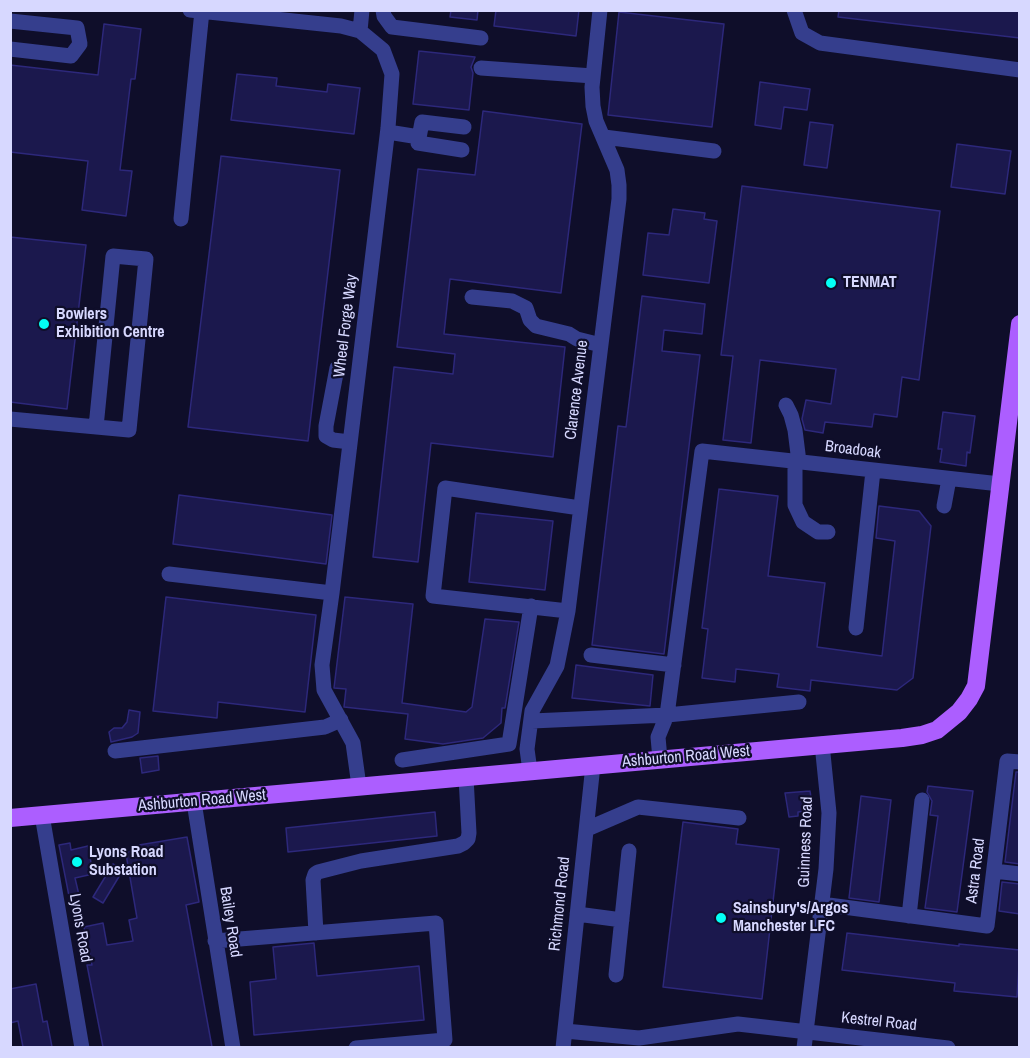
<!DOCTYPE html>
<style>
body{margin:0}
#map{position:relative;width:1030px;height:1058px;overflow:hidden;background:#0f0e2a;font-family:"Archivo Narrow",sans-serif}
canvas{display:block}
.frame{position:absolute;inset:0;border:12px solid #d7d8ff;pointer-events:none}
</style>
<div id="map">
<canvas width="1030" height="1058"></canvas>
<div class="frame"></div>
</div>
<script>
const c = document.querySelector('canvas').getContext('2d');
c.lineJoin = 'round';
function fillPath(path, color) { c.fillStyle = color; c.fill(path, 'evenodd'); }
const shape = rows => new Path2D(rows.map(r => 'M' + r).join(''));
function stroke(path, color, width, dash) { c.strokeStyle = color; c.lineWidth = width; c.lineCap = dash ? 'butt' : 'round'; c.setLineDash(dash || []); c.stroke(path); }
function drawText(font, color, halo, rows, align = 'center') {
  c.font = font + ' "Archivo Narrow",sans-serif'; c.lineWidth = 4.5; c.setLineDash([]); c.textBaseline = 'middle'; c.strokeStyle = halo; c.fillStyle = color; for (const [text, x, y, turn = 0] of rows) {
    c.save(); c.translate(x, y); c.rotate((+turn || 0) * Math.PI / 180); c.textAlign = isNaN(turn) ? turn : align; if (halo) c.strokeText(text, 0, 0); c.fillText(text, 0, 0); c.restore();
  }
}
const building = shape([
 [451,10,478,10,477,20,450,17,451,10],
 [496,10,579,10,576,36,494,26,496,10],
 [839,10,1020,10,1020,38,838,17,839,10],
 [619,12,724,24,712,127,608,115,619,12],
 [104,24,141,29,135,79,131,79,120,170,132,171,126,216,82,210,88,161,10,152,10,65,98,75,104,24],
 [419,51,475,57,471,67,473,73,469,110,413,104,419,51],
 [237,74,277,78,276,86,327,92,328,84,360,88,354,134,231,120,237,74],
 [760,82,810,89,807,110,784,107,781,129,755,125,760,82],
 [483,111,582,124,561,293,450,279,444,334,565,347,553,457,431,443,418,562,373,557,394,367,453,374,455,354,397,347,418,169,475,175,483,111],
 [810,122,833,125,827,168,804,165,810,122],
 [957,144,1011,151,1005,194,951,187,957,144],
 [221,156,340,170,308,441,188,427,221,156],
 [742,186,940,211,919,380,902,377,897,417,874,414,872,427,825,422,823,433,805,430,802,419,806,400,831,404,836,369,760,360,751,443,723,440,733,356,721,355,742,186],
 [673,209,705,213,704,219,717,221,709,283,643,275,648,233,669,235,673,209],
 [10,237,86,245,67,409,10,402,10,237],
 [642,296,705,304,702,334,664,330,662,351,700,355,664,654,592,645,618,426,626,427,642,296],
 [943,412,975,416,970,453,967,452,966,466,940,462,942,449,938,449,943,412],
 [719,489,778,496,768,576,825,583,817,647,882,656,895,541,876,538,879,506,919,511,931,526,913,678,897,690,811,680,810,691,777,687,779,674,736,669,735,682,702,678,708,629,702,628,719,489],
 [179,495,332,515,326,564,173,544,179,495],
 [476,513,553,521,545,590,469,582,476,513],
 [166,597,316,615,305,712,218,702,217,718,153,711,166,597],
 [345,597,413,604,402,703,466,712,472,707,485,619,519,622,505,708,502,708,501,723,483,738,443,744,405,739,408,714,344,707,346,689,334,688,345,597],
 [576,665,653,675,650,706,572,698,576,665],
 [129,710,140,712,138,733,132,737,111,742,109,732,114,728,122,728,127,722,129,710],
 [158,756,159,770,142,773,140,758,158,756],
 [1016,772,1020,772,1020,864,1005,862,1016,772],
 [928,786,973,791,957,912,925,908,938,816,930,815,932,801,927,792,928,786],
 [810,791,813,810,798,812,798,816,789,817,785,793,810,791],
 [861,796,891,800,879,902,849,898,861,796],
 [435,812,437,836,288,852,286,828,435,812],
 [683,822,738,829,736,844,779,849,762,999,663,987,683,822],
 [187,837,199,902,186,905,212,1047,103,1047,87,965,92,965,84,927,103,923,107,945,133,941,129,920,137,918,126,854,139,845,187,837],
 [70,843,71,850,88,846,93,874,75,878,79,895,69,896,59,845,70,843],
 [113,864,123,870,103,903,93,897,113,864],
 [1002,882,1020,884,1020,914,999,911,1002,882],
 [847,933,959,946,959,944,1020,950,1017,997,954,991,955,983,842,970,847,933],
 [314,943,317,976,419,966,424,1020,254,1035,250,982,276,979,273,947,314,943],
 [36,984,43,1022,47,1021,52,1047,23,1047,18,1021,10,1023,10,989,36,984]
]);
fillPath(building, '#1b184d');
stroke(building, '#2d287b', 1.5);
stroke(shape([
 [190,10,341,26,360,31,383,50,392,74,388,128,332,593,322,665,324,690,353,743,359,786],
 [383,10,384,16,392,27,481,38],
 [794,10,802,33,820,43,1020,70],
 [10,21,77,28,80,44,71,56,10,49],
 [360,31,362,10],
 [481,68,593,76],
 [388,132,419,137],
 [604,137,714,151],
 [462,150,418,143,422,122,464,127],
 [181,219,202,11],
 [472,297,512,301,526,308,530,320,536,326,569,334,577,339,601,345],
 [337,368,326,426,326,436,333,440,350,442],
 [786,405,791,415,795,430,799,462],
 [10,419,129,430,146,259,113,256,96,427],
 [795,462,795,505,803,522,818,532,828,532],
 [944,506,949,479],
 [169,574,332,593],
 [568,611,433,596,445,488,580,508],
 [856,628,873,471],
 [591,655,674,665],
 [532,721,667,715,702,451,1000,484],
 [115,751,325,727,341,720],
 [660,759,658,737,667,715,799,702],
 [402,760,509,744,531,606],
 [530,771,527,749,532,711,557,666,568,611,619,199,619,185,617,170,596,121,593,106,592,87,600,10],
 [194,802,233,1048],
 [42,815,82,1048],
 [587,829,638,807,739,818],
 [994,871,1020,874],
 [821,904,987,926,1007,761,1020,762],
 [577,914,622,920],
 [909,916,922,800],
 [316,933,313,880,315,874,318,872,361,861,458,846,464,843,468,839,469,833,466,777],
 [215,941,436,923,445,1040,356,1048],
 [616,975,629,851],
 [565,1031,639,1038,738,1024,948,1048],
 [563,1048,593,765],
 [804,1048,826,869,829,813,822,744]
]), '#353e8d', 15);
stroke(shape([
 [10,818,902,738,922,735,937,730,959,712,969,699,976,686,1020,324]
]), '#ac5eff', 18);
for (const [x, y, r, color] of [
 [831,283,6,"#03fff5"],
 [44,324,6,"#03fff5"],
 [77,862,6,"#03fff5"],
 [721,918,6,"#03fff5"]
]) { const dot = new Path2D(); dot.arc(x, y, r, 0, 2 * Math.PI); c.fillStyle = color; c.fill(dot); stroke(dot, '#0f0e2a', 2); }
drawText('bold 16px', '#d7d8ff', '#0f0e2a', [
 ["TENMAT",843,283],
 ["Bowlers",56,315],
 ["Exhibition Centre",56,333],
 ["Lyons Road",89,853],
 ["Substation",89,871],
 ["Sainsbury's/Argos",733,909],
 ["Manchester LFC",733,927]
], 'left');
drawText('16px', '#d7d8ff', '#0f0e2a', [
 ["Wheel Forge Way",346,326,-83],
 ["Clarence Avenue",577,390,-83],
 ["Broadoak",853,450,7],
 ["Ashburton Road West",686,757,-5],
 ["Ashburton Road West",202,801,-5],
 ["Guinness Road",806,842,-88],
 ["Astra Road",976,871,-83],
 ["Richmond Road",560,904,-84],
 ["Bailey Road",230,922,81],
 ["Lyons Road",80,928,80],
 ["Kestrel Road",879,1022,6]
]);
</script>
